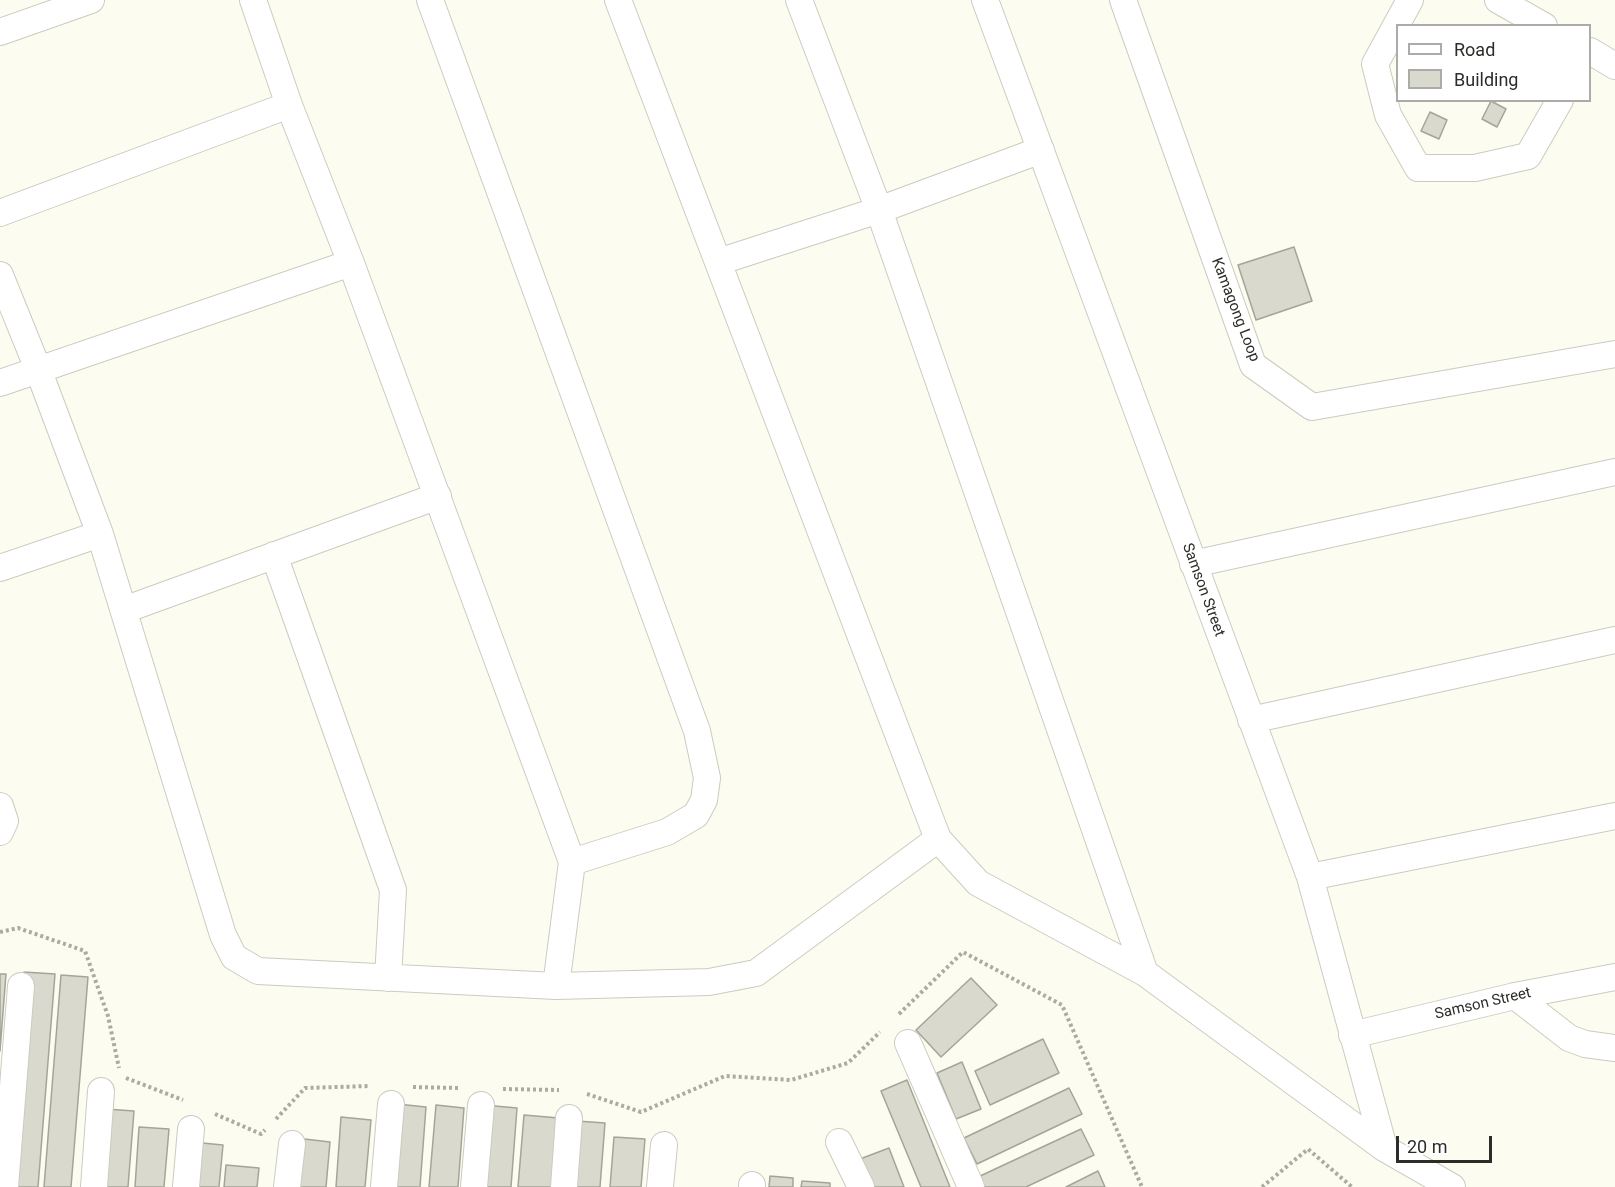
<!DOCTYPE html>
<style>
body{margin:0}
#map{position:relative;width:1615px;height:1187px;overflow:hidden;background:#fcfcf0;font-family:Roboto,sans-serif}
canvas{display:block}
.legend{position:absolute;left:1396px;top:24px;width:195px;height:78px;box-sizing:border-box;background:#fff;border:2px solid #ababa9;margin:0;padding:8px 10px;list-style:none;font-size:18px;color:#2c2c28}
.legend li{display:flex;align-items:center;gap:12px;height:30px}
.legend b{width:30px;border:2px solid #ababa9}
.scale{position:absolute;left:1396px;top:1136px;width:96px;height:27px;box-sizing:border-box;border:3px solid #2c2c28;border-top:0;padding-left:8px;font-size:18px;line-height:21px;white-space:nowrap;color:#2c2c28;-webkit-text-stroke:4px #fff;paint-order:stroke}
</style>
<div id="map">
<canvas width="1615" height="1187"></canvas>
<ul class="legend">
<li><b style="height:8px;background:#fff"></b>Road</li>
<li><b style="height:16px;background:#d9d9ce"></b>Building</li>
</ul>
<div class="scale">20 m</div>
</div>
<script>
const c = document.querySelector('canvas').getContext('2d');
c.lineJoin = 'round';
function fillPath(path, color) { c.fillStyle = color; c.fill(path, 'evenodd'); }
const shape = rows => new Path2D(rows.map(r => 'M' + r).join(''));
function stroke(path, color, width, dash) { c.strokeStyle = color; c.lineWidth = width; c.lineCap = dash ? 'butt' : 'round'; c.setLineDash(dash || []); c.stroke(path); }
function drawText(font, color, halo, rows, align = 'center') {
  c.font = font + ' Roboto,sans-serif'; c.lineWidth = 6; c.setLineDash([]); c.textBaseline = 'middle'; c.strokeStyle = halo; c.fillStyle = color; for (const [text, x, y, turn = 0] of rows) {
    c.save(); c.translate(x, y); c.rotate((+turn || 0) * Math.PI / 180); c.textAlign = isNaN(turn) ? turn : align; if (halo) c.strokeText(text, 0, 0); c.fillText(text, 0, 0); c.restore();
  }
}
const building = shape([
 [1491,101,1506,109,1497,127,1482,119,1491,101],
 [1430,112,1447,120,1439,139,1421,131,1430,112],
 [1294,247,1312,301,1256,320,1238,265,1294,247],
 [24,972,55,974,38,1187,7,1187,24,972],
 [0,974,6,974,0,1051,0,974],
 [61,975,88,977,71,1187,44,1187,61,975],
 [971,978,997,1005,941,1057,916,1030,971,978],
 [1043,1039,1059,1073,990,1105,975,1071,1043,1039],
 [962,1062,981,1109,956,1119,937,1073,962,1062],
 [907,1080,950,1187,921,1187,881,1091,907,1080],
 [1069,1088,1082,1114,977,1164,964,1138,1069,1088],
 [397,1104,426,1107,420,1187,391,1187,397,1104],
 [436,1105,464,1108,458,1187,429,1187,436,1105],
 [484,1105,517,1108,511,1187,478,1187,484,1105],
 [106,1109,134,1111,128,1187,100,1187,106,1109],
 [524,1115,559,1118,554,1187,518,1187,524,1115],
 [341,1117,371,1120,365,1187,336,1187,341,1117],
 [577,1121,605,1123,600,1187,572,1187,577,1121],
 [139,1127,169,1129,164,1187,135,1187,139,1127],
 [1081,1129,1094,1155,1026,1187,982,1187,978,1177,1081,1129],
 [614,1137,645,1139,641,1187,610,1187,614,1137],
 [296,1138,330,1142,326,1187,293,1187,296,1138],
 [192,1142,223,1145,219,1187,188,1187,192,1142],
 [889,1148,904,1187,870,1187,860,1159,889,1148],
 [226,1165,259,1168,257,1187,224,1187,226,1165],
 [1098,1171,1105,1187,1066,1187,1098,1171],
 [770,1176,793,1178,793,1187,769,1187,770,1176],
 [802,1181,830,1183,830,1187,801,1187,802,1181]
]);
fillPath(building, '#d9d9ce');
stroke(building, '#a4a498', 1.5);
const street = shape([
 [253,0,289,105,351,263,572,862,556,986],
 [430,0,697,731,707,778,704,800,696,815,667,832,572,862],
 [618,0,938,839,978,883,1145,973,1384,1148,1452,1187],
 [799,0,879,210,1145,973],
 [985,0,1310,877,1384,1148],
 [1123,0,1253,365,1312,407,1615,354],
 [1410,0,1375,64,1388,115,1418,168,1475,168,1528,156,1560,100],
 [1498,0,1544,26],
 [0,32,91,0],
 [1590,51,1615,66],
 [0,213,289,105],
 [718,262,879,210,1041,150],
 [0,275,38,369,100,534,223,935,234,957,258,971,556,986,709,982,756,973,938,839],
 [0,383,351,263],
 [274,555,393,890,388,978],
 [1193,564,1615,472],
 [0,568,100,534],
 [124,610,438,496],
 [1251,720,1615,640],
 [0,806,5,821,0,832],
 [1310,877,1615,816],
 [1515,996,1569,1038,1585,1044,1615,1048],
 [1352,1035,1515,996,1615,977],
 [908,1043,971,1187],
 [839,1142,861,1187],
 [5,1187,21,986],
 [94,1187,101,1091],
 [186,1187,191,1129],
 [287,1187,292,1144],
 [384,1187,391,1104],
 [474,1187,481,1105],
 [564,1187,569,1118],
 [660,1187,664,1145],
 [752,1187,752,1185]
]);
stroke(street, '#cbcbc0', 28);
stroke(shape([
 [0,932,18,928,85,951,108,1016,119,1068],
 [899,1014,963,952,1062,1005,1142,1187],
 [126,1078,183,1100],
 [413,1087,460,1088],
 [503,1089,559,1090],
 [587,1094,641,1112,725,1076,791,1080,848,1063,880,1032],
 [215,1114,261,1134,265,1130],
 [276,1119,305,1088,370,1086],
 [1262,1187,1308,1149,1352,1187]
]), '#ababa2', 4, [3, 3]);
stroke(street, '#fff', 26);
drawText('15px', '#2c2c28', '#fff', [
 ["Kamagong Loop",1235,310,69],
 ["Samson Street",1203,590,70],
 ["Samson Street",1483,1004,-13]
]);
</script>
